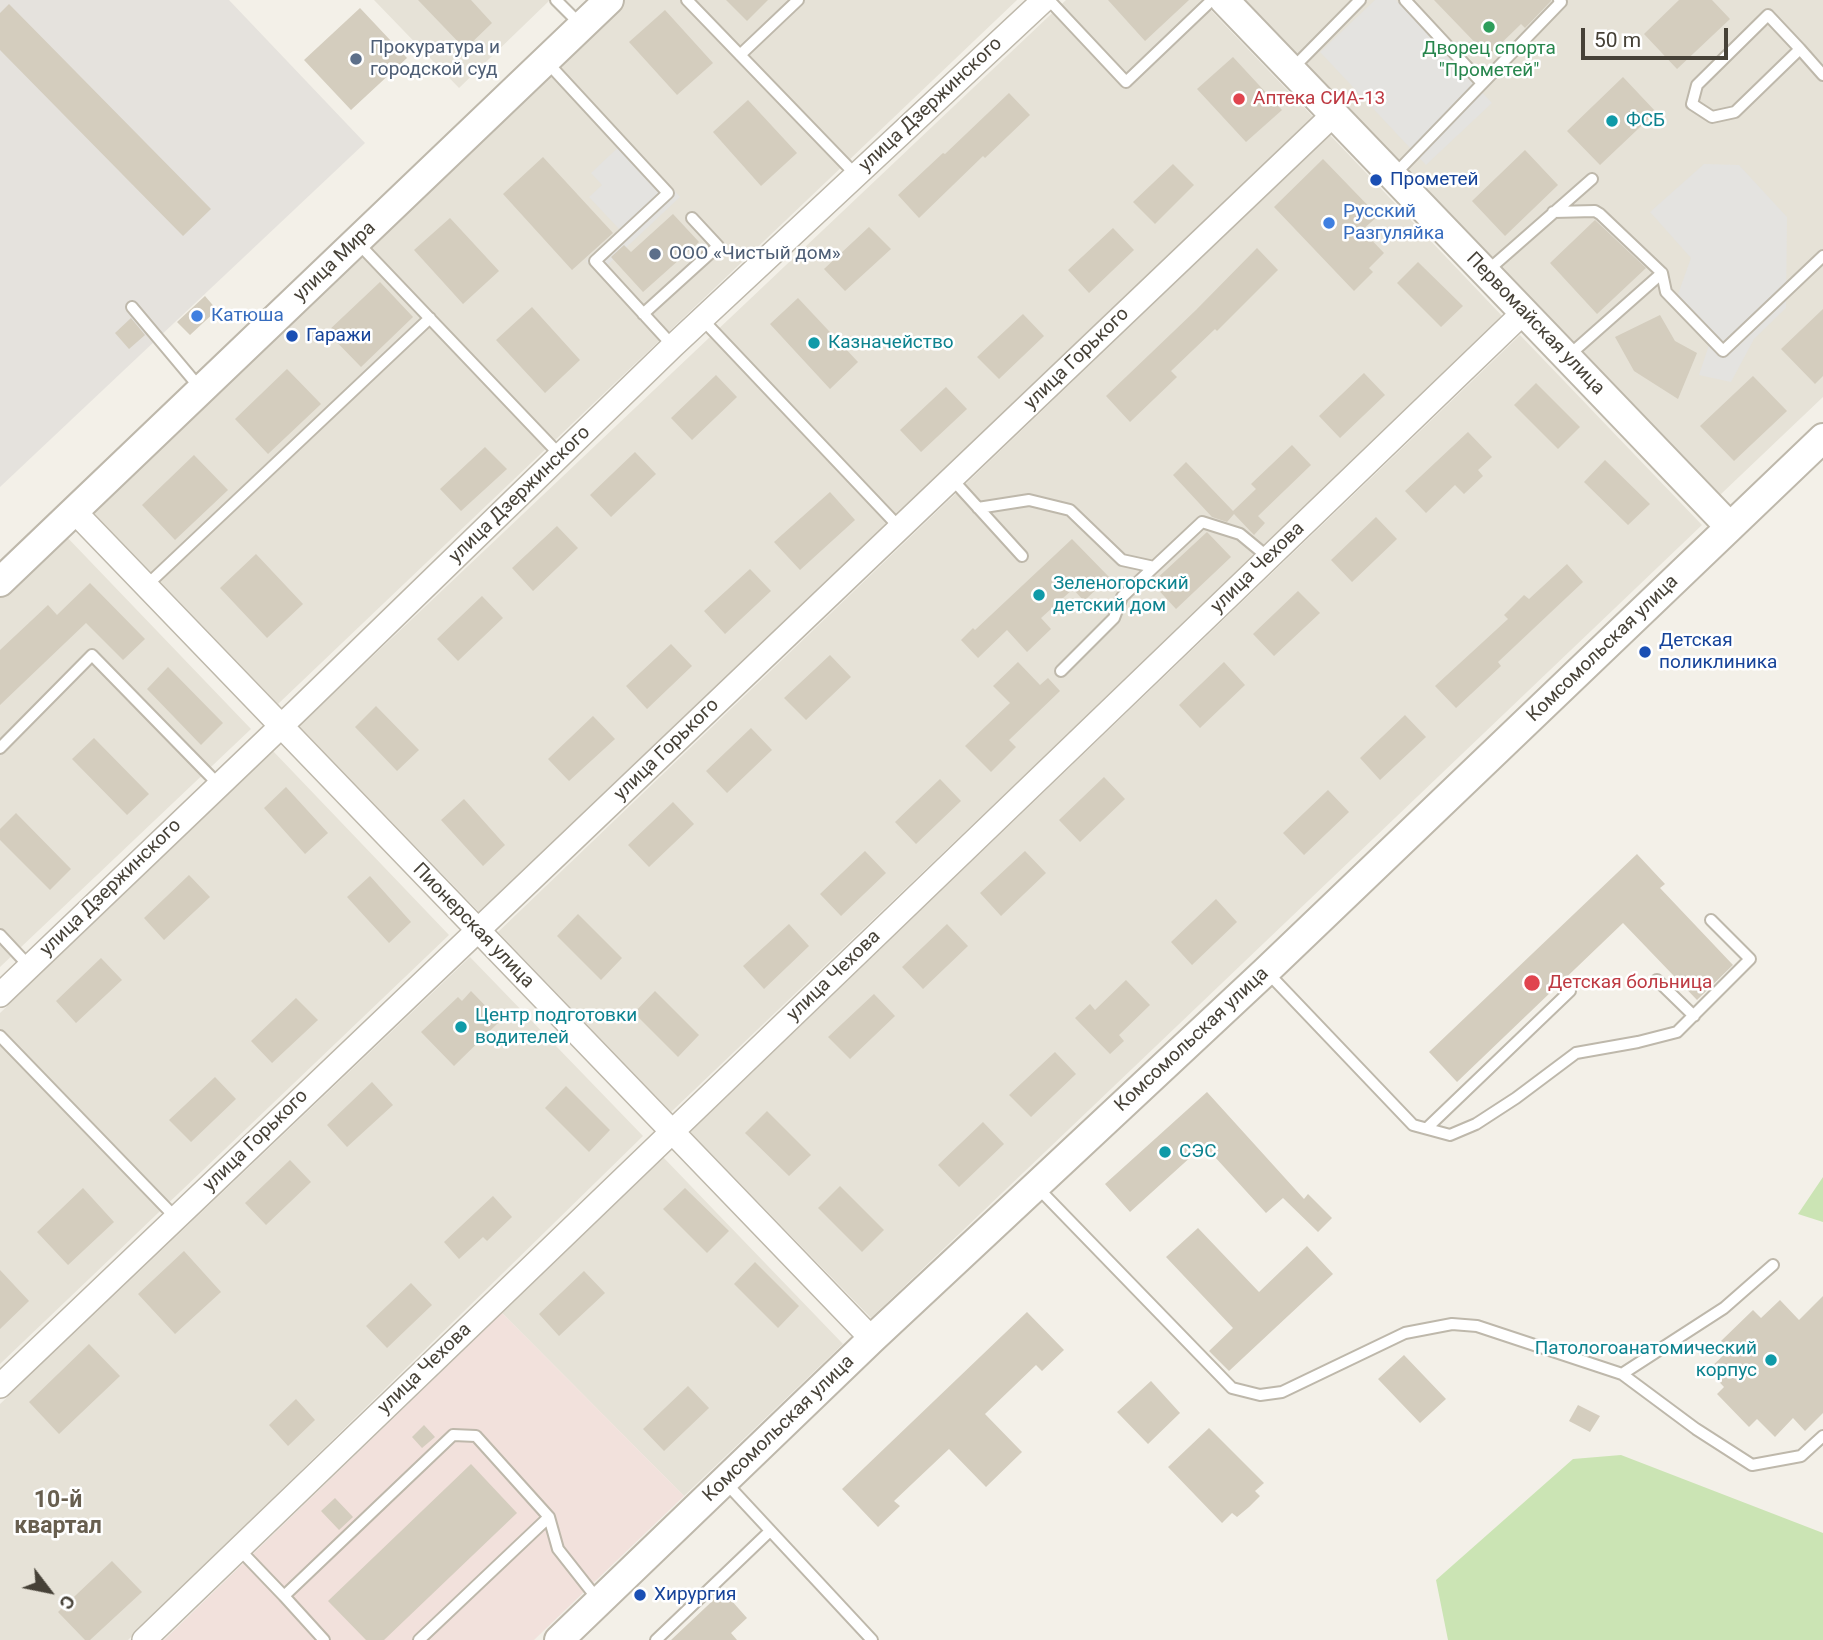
<!DOCTYPE html>
<meta charset="utf-8">
<style>
body{margin:0}
#map{position:relative;width:1823px;height:1640px;overflow:hidden;background:#f3f0e8;font-family:Roboto,sans-serif}
canvas{display:block}
.north{position:absolute;left:14px;top:1556px;width:70px;height:70px;-webkit-text-stroke:5px #fff;paint-order:stroke;rotate:122deg;font-size:19px;font-weight:700;line-height:28px;text-align:center;color:#464137}
.north::after{content:'';display:block;margin:auto;width:24px;height:32px;background:#464137;clip-path:polygon(50% 0,100% 100%,50% 72%,0 100%)}
.scale{position:absolute;left:1581px;top:28px;width:147px;height:32px;box-sizing:border-box;border:4px solid #464137;border-top:0;padding-left:9px;font-size:21px;line-height:24px;white-space:nowrap;color:#464137;-webkit-text-stroke:5px #fff;paint-order:stroke}
</style>
<div id="map">
<canvas width="1823" height="1640"></canvas>
<div class="north">С</div>
<div class="scale">50 m</div>
</div>
<script>
const c = document.querySelector('canvas').getContext('2d');
c.lineJoin = 'round';
function fillPath(path, color) { c.fillStyle = color; c.fill(path, 'evenodd'); }
const shape = rows => new Path2D(rows.map(r => 'M' + r).join(''));
function stroke(path, color, width, dash) { c.strokeStyle = color; c.lineWidth = width; c.lineCap = dash ? 'butt' : 'round'; c.setLineDash(dash || []); c.stroke(path); }
function drawText(font, color, halo, rows, align = 'center') {
  c.font = font + ' Roboto,sans-serif'; c.lineWidth = 5; c.setLineDash([]); c.textBaseline = 'middle'; c.strokeStyle = halo; c.fillStyle = color; for (const [text, x, y, turn = 0] of rows) {
    c.save(); c.translate(x, y); c.rotate((+turn || 0) * Math.PI / 180); c.textAlign = isNaN(turn) ? turn : align; if (halo) c.strokeText(text, 0, 0); c.fillText(text, 0, 0); c.restore();
  }
}
fillPath(shape([
 [374,0,550,0,459,88],
 [623,0,1017,0,278,704,90,509],
 [1066,0,1201,0,1315,119,481,914,299,726],
 [1244,0,1823,0,1823,397,1720,495],
 [1330,135,1504,318,671,1112,498,932],
 [1520,335,1702,525,871,1318,690,1132],
 [64,534,251,729,0,967,0,595],
 [273,751,449,935,0,1364,0,1013],
 [470,957,643,1136,128,1640,0,1640,0,1404],
 [663,1157,843,1344,684,1496,502,1313]
]), '#e6e2d7');
fillPath(shape([
 [0,0,229,0,365,143,0,487]
]), '#e5e2dd');
fillPath(shape([
 [502,1313,684,1496,534,1640,164,1640]
]), '#f2e1dc');
fillPath(shape([
 [1823,1177,1823,1222,1798,1214],
 [1621,1455,1823,1533,1823,1640,1448,1640,1436,1580,1573,1459]
]), '#cbe4b4');
fillPath(shape([
 [1375,0,1396,0,1492,103,1426,165,1320,52],
 [627,139,680,197,598,274,586,261,620,230,589,197,602,185,591,173],
 [1704,164,1739,165,1787,217,1786,308,1754,339,1731,382,1699,375,1710,342,1676,300,1691,258,1650,212]
]), '#e4e3e0');
fillPath(shape([
 [418,0,471,0,492,23,465,49],
 [726,0,768,0,747,21],
 [1108,0,1189,0,1145,41],
 [1434,0,1551,0,1551,1,1525,28,1521,24,1488,56],
 [1679,0,1712,0,1730,19,1677,69,1644,34],
 [9,4,211,209,183,236,0,50,0,13],
 [360,8,407,58,351,110,304,60],
 [665,10,713,63,677,95,629,42],
 [1233,57,1282,110,1246,142,1197,89],
 [1623,77,1656,112,1600,165,1567,131],
 [1009,93,1030,115,985,158,983,156,919,218,898,195,943,153,945,154],
 [748,100,797,153,761,186,713,132],
 [1525,150,1558,185,1505,236,1472,201],
 [543,157,613,233,572,270,503,194],
 [1323,159,1378,216,1362,230,1384,253,1369,268,1373,272,1354,291,1274,207],
 [1173,164,1194,185,1155,224,1133,202],
 [673,214,699,242,643,292,611,257,624,245,631,252],
 [450,218,499,271,463,304,414,250],
 [1595,220,1646,268,1597,314,1550,263],
 [869,227,891,249,845,291,824,269],
 [1113,228,1134,250,1089,293,1068,270],
 [1257,248,1278,270,1217,331,1215,329,1171,371,1177,377,1130,422,1106,396,1196,310],
 [1418,262,1463,306,1441,327,1397,283],
 [380,282,413,317,361,367,327,332],
 [205,296,217,310,190,335,177,322],
 [798,298,858,362,830,389,770,324],
 [532,307,580,360,545,393,496,340],
 [1823,309,1823,376,1815,384,1781,349],
 [1023,314,1044,336,999,379,977,357],
 [1660,315,1675,341,1697,353,1678,399,1634,371,1615,337],
 [131,318,145,335,129,349,115,333],
 [287,369,321,404,268,454,235,419],
 [1364,373,1385,395,1340,438,1319,416],
 [716,375,737,397,692,440,671,418],
 [1753,376,1787,411,1734,461,1700,426],
 [1536,383,1580,427,1558,449,1514,405],
 [946,387,967,409,921,452,900,430],
 [1468,432,1492,457,1478,470,1483,476,1464,494,1455,485,1426,513,1405,491],
 [1292,445,1311,465,1258,516,1265,523,1254,535,1234,514,1227,522,1212,517,1173,475,1186,462,1233,511,1256,489,1251,484],
 [485,447,507,469,461,511,440,489],
 [635,452,656,474,611,517,590,495],
 [194,455,228,490,175,540,142,505],
 [1605,460,1650,504,1628,525,1584,482],
 [830,492,855,520,800,570,774,542],
 [1376,517,1397,539,1352,582,1331,560],
 [557,526,578,548,533,591,512,568],
 [1207,532,1231,557,1176,609,1152,583],
 [1072,539,1109,577,1084,601,1073,589,1041,618,1051,629,1027,652,1007,630,978,658,961,640,973,628,975,630],
 [256,554,303,604,267,638,220,588],
 [1567,564,1583,582,1498,662,1501,666,1456,708,1435,686,1508,619,1504,615,1524,595,1529,599],
 [750,569,771,591,725,634,704,611],
 [90,583,145,639,123,660,86,623,0,705,0,650,48,605,57,615],
 [1298,591,1320,613,1274,656,1253,634],
 [482,596,503,618,458,661,437,639],
 [671,644,692,666,647,709,626,686],
 [830,655,851,677,806,720,784,698],
 [1018,662,1040,685,1048,678,1060,691,1009,740,1016,747,991,772,965,746,1010,703,993,686],
 [1224,662,1245,685,1200,728,1179,705],
 [168,667,223,723,201,745,147,689],
 [376,706,419,750,397,771,355,727],
 [1405,715,1426,737,1380,780,1360,758],
 [593,716,615,739,569,781,548,759],
 [751,728,772,750,727,793,706,771],
 [94,738,149,794,127,815,72,759],
 [1104,777,1125,799,1080,842,1059,820],
 [940,779,961,801,916,844,895,822],
 [286,787,328,833,305,854,264,808],
 [1328,790,1349,812,1304,855,1283,833],
 [464,799,505,845,483,866,441,820],
 [673,802,694,824,649,867,628,845],
 [16,813,71,869,50,890,0,840,0,829],
 [865,851,886,873,841,916,820,894],
 [1025,851,1046,873,1001,916,980,893],
 [1637,854,1665,884,1660,888,1733,965,1697,1000,1623,923,1457,1082,1429,1052],
 [189,875,210,897,164,940,144,918],
 [370,876,411,922,389,943,347,897],
 [1216,899,1237,922,1192,965,1171,942],
 [578,914,622,958,601,980,557,936],
 [789,924,809,946,764,989,743,966],
 [947,924,968,946,923,989,902,967],
 [101,958,122,980,76,1023,56,1001],
 [1126,980,1150,1005,1119,1035,1124,1041,1110,1054,1075,1018,1090,1004,1095,1010],
 [471,991,500,1021,454,1066,421,1032,458,997,462,1001],
 [655,991,699,1035,678,1057,634,1013],
 [874,994,895,1016,850,1059,828,1037],
 [296,998,318,1020,272,1063,251,1041],
 [1055,1052,1076,1074,1031,1117,1009,1095],
 [215,1077,236,1099,191,1142,169,1120],
 [372,1082,393,1105,347,1147,327,1125],
 [566,1086,610,1130,589,1152,545,1108],
 [1207,1092,1304,1199,1308,1194,1332,1218,1318,1232,1283,1198,1266,1213,1204,1145,1130,1212,1105,1184],
 [767,1111,811,1155,789,1176,745,1133],
 [983,1122,1004,1144,959,1187,938,1165],
 [290,1160,311,1182,266,1225,245,1203],
 [840,1186,884,1230,862,1252,818,1208],
 [83,1188,114,1222,68,1265,37,1232],
 [685,1188,729,1231,707,1253,663,1209],
 [493,1196,512,1217,487,1241,483,1237,459,1259,444,1242],
 [1198,1228,1259,1292,1307,1246,1333,1274,1229,1371,1209,1351,1233,1328,1166,1257],
 [184,1251,221,1292,175,1334,138,1294],
 [755,1262,799,1306,778,1328,734,1284],
 [0,1270,29,1301,0,1329],
 [584,1271,605,1293,559,1336,539,1314],
 [411,1283,432,1305,387,1348,366,1326],
 [1823,1296,1823,1413,1805,1431,1793,1418,1775,1437,1757,1419,1749,1427,1717,1394,1724,1387,1708,1370,1729,1350,1721,1341,1753,1310,1761,1318,1780,1300,1799,1320],
 [1027,1312,1064,1350,1042,1371,1036,1365,985,1414,1022,1452,986,1487,949,1449,894,1501,900,1506,878,1527,842,1489],
 [89,1344,120,1376,59,1434,29,1402],
 [1404,1355,1446,1399,1420,1423,1378,1379],
 [1151,1381,1180,1413,1148,1444,1117,1412],
 [688,1386,709,1408,664,1451,643,1429],
 [296,1399,315,1420,288,1446,269,1425],
 [1578,1405,1600,1416,1590,1432,1569,1421],
 [424,1425,435,1437,422,1448,412,1437],
 [1209,1428,1264,1483,1255,1491,1260,1496,1249,1507,1237,1517,1232,1513,1222,1523,1168,1467],
 [471,1464,517,1513,384,1640,366,1640,328,1601],
 [335,1498,353,1517,339,1530,321,1511],
 [112,1561,142,1592,90,1640,85,1640,58,1612],
 [723,1591,747,1618,731,1633,737,1640,671,1640]
]), '#d4cdbe');
const service = shape([
 [556,0,582,26],
 [687,0,856,175],
 [1049,0,1126,82,1212,0],
 [1405,0,1482,83],
 [1800,49,1735,112,1712,117,1692,104,1697,85,1768,15,1800,49,1823,75],
 [740,55,798,0],
 [546,61,668,193,595,261,673,346],
 [1291,70,1360,0],
 [1393,176,1561,2,1559,0],
 [1553,212,1595,211,1600,214,1662,273,1567,357],
 [357,242,560,455],
 [1486,272,1592,179],
 [1662,273,1666,292,1723,351,1823,256],
 [132,307,200,388],
 [643,314,718,246,692,218],
 [702,319,900,528],
 [952,479,1022,556],
 [978,508,1029,500,1070,510,1122,560,1154,567],
 [146,586,430,318],
 [1061,671,1114,618,1122,597,1202,522,1240,534,1269,558],
 [0,748,92,655,219,785],
 [0,935,29,966],
 [1268,973,1413,1125,1450,1135,1476,1124,1516,1098,1576,1053,1638,1042,1677,1032,1750,959,1711,920],
 [1657,980,1694,1016],
 [0,1036,176,1218],
 [1427,1128,1570,991],
 [1036,1186,1232,1388,1260,1395,1282,1392,1405,1333,1452,1324,1477,1326,1622,1374,1696,1429,1752,1465,1801,1456,1823,1436],
 [1622,1374,1724,1308,1773,1265],
 [726,1483,872,1640],
 [239,1549,284,1596],
 [324,1640,284,1596,453,1435,476,1436,549,1517,558,1549,599,1601],
 [419,1640,549,1517],
 [656,1640,770,1531]
]);
const minor = shape([
 [75,512,872,1339],
 [0,995,297,711,673,346,1044,0],
 [0,1386,1334,114],
 [144,1640,1524,312]
]);
const tertiary = shape([
 [1224,0,1730,527],
 [0,582,609,0],
 [559,1640,872,1339,1266,971,1823,438]
]);
stroke(service, '#beb8ab', 14);
stroke(minor, '#beb8ab', 26);
stroke(tertiary, '#beb8ab', 32);
stroke(service, '#fff', 10);
stroke(minor, '#fff', 23);
stroke(tertiary, '#fff', 28);
for (const [x, y, r, color] of [
 [1489,27,7,"#2e9e5b"],
 [356,59,7,"#5c6f8a"],
 [1239,99,7,"#e0444e"],
 [1612,121,7,"#0f9aa8"],
 [1376,180,7,"#1a4fb4"],
 [1329,223,7,"#3f7fe0"],
 [655,254,7,"#5c6f8a"],
 [197,316,7,"#3f7fe0"],
 [292,336,7,"#1a4fb4"],
 [814,343,7,"#0f9aa8"],
 [1039,595,7,"#0f9aa8"],
 [1645,652,7,"#1a4fb4"],
 [1532,983,9,"#e0444e"],
 [461,1027,7,"#0f9aa8"],
 [1165,1152,7,"#0f9aa8"],
 [1771,1360,7,"#0f9aa8"],
 [640,1595,7,"#1a4fb4"]
]) { const dot = new Path2D(); dot.arc(x, y, r, 0, 2 * Math.PI); c.fillStyle = color; c.fill(dot); stroke(dot, '#fff', 2.5); }
drawText('19px', '#4e5e75', '#fff', [
 ["Прокуратура и",370,48],
 ["городской суд",370,70],
 ["ООО «Чистый дом»",669,254]
], 'left');
drawText('19px', '#27864d', '#fff', [
 ["Дворец спорта",1489,49],
 ["\"Прометей\"",1489,71]
]);
drawText('19px', '#be3a42', '#fff', [
 ["Аптека СИА-13",1253,99],
 ["Детская больница",1548,983]
], 'left');
drawText('19px', '#464137', '#fff', [
 ["улица Дзержинского",931,105,-43],
 ["улица Мира",335,262,-44],
 ["Первомайская улица",1535,324,46],
 ["улица Горького",1077,359,-44],
 ["улица Дзержинского",520,495,-44],
 ["улица Чехова",1258,568,-44],
 ["Комсомольская улица",1603,649,-44],
 ["улица Горького",667,750,-44],
 ["улица Дзержинского",111,888,-44],
 ["Пионерская улица",473,926,46],
 ["улица Чехова",834,976,-44],
 ["Комсомольская улица",1192,1040,-43],
 ["улица Горького",256,1141,-44],
 ["улица Чехова",425,1369,-44],
 ["Комсомольская улица",779,1429,-44]
]);
drawText('19px', '#0d838f', '#fff', [
 ["ФСБ",1626,121],
 ["Казначейство",828,343],
 ["Зеленогорский",1053,584],
 ["детский дом",1053,606],
 ["Центр подготовки",475,1016],
 ["водителей",475,1038],
 ["СЭС",1179,1152],
 ["Патологоанатомический",1757,1349,"right"],
 ["корпус",1757,1371,"right"]
], 'left');
drawText('19px', '#164399', '#fff', [
 ["Прометей",1390,180],
 ["Гаражи",306,336],
 ["Детская",1659,641],
 ["поликлиника",1659,663],
 ["Хирургия",654,1595]
], 'left');
drawText('19px', '#366cbe', '#fff', [
 ["Русский",1343,212],
 ["Разгуляйка",1343,234],
 ["Катюша",211,316]
], 'left');
drawText('bold 23px', '#685f4f', '#fff', [
 ["10-й",58,1501],
 ["квартал",58,1527]
]);
</script>
